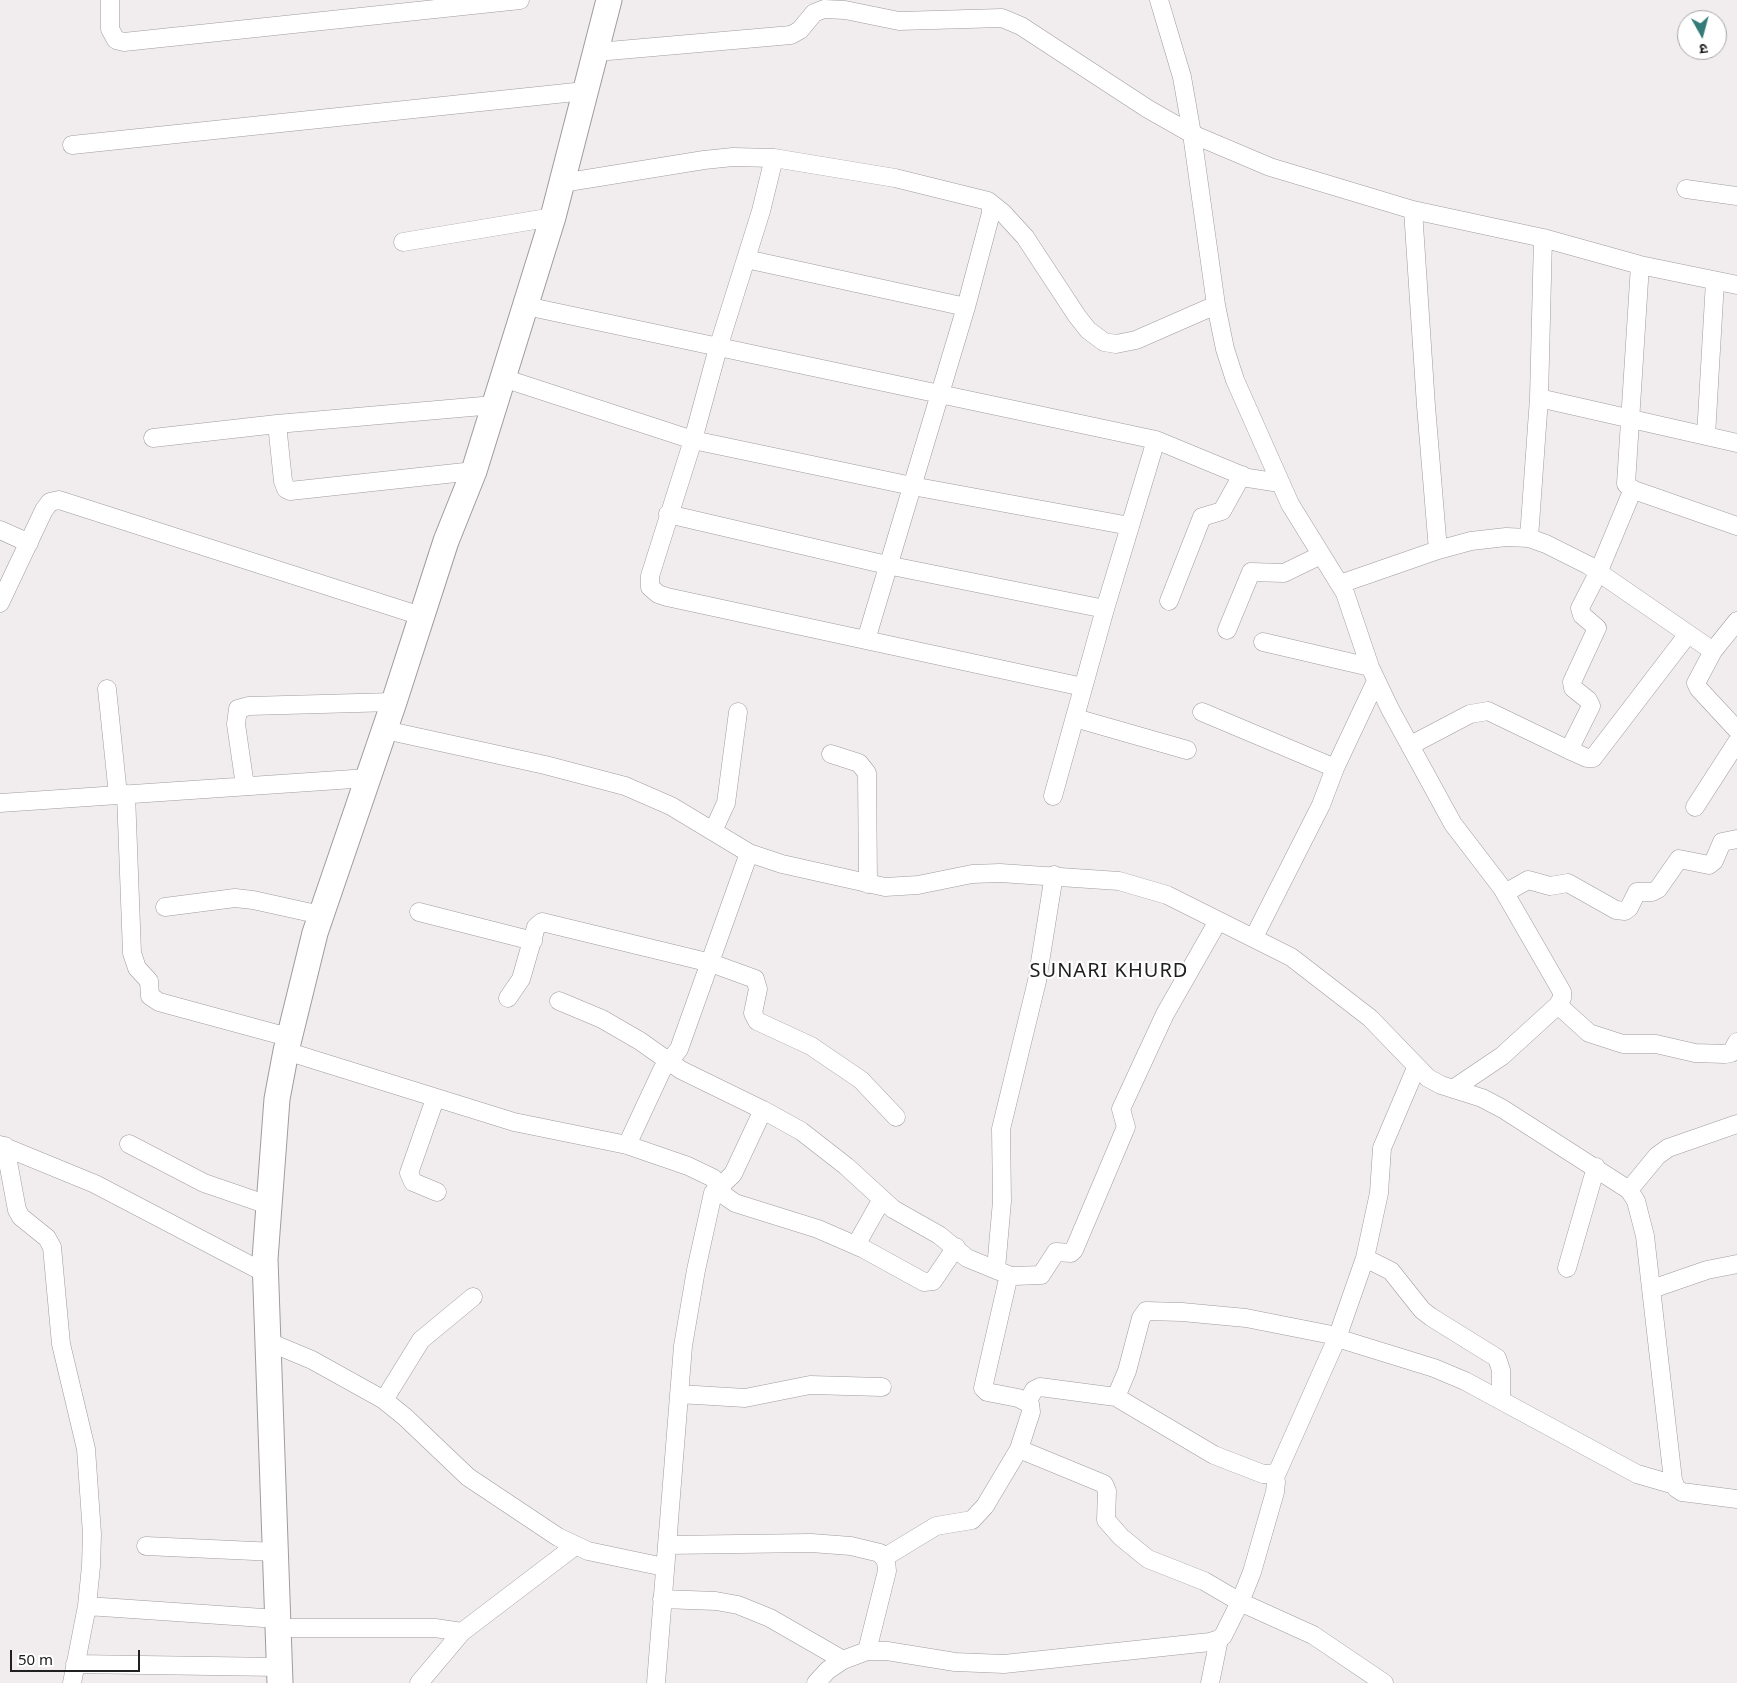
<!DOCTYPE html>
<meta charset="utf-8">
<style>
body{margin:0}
#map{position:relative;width:1737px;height:1683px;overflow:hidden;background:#f1ecee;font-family:"Noto Sans","Noto Sans Devanagari",sans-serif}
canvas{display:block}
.north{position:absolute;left:1677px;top:10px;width:50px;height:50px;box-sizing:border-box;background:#fff;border:1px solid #a6a6a6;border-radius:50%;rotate:173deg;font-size:14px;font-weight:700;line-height:20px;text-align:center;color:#212020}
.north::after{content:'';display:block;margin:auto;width:18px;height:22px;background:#327b78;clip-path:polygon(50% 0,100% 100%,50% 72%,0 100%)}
.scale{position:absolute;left:10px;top:1650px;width:130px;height:22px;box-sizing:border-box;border:2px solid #212020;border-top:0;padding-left:6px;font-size:15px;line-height:18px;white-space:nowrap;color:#212020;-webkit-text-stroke:4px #fff;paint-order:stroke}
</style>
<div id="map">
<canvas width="1737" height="1683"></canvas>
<div class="north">उ</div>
<div class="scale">50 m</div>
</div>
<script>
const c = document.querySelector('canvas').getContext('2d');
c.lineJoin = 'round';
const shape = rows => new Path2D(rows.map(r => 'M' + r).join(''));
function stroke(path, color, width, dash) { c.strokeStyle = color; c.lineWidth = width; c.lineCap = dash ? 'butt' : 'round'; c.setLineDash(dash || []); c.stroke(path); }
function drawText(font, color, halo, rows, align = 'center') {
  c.font = font + ' "Noto Sans",sans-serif'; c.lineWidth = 4.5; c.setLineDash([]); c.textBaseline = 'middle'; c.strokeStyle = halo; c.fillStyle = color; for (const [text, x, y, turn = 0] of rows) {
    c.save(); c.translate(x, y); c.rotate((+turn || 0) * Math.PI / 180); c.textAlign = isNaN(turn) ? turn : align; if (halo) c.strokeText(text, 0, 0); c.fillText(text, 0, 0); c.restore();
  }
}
const street = shape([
 [110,0,110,29,116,40,124,42,520,0],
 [1159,0,1182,77,1192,134,1216,305,1225,349,1235,380,1290,504,1345,593,1370,667,1390,709,1453,824,1502,888,1562,992,1562,998,1558,1005,1502,1056,1453,1089],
 [597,52,791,35,800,30,814,13,824,9,845,10,899,21,1002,18,1021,26,1148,109,1192,134,1270,167,1413,210,1543,238,1640,265,1737,285],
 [72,145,585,91],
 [774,158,761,211,718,348,693,440,650,576,650,587,658,594,667,597,1083,687],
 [562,183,704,160,733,157,774,158,895,178,988,201,1003,213,1025,237,1077,316,1088,330,1104,342,1116,344,1136,340,1216,305],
 [1686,189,1737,196],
 [1413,210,1426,406,1438,550],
 [403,242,553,217],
 [746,259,966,307],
 [1640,265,1626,484,1631,489,1737,526],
 [526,306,1156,440,1248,478,1280,483],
 [503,378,693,440,912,486,1130,526],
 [1539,398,1737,443],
 [277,424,283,481,286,489,290,491,474,471],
 [1706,436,1715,281],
 [153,438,277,424,494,405],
 [668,514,887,565,1105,609],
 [0,530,29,543],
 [1529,538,1539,398,1543,238],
 [1340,584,1438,550,1471,541,1506,537,1529,538,1546,544,1588,565,1713,651],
 [1169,601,1202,517,1222,511,1242,475],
 [0,603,44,510,50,502,59,500,421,616],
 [1737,621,1713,651,1696,683,1699,689,1737,730],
 [1227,630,1251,572,1284,573,1321,555],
 [866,640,966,307,991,213,991,205],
 [1263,642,1370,667],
 [107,689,118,795],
 [1202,712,1335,768],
 [1075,718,1187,750],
 [385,730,545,765,625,786,671,806,749,853,782,864,885,887,918,885,972,874,1000,873,1119,881,1167,895,1291,957,1370,1018,1428,1078,1441,1085,1482,1098,1503,1109,1629,1190,1636,1201,1645,1236,1673,1480,1676,1488,1682,1492,1737,1499],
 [1411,745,1470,714,1488,711,1569,750,1587,758,1593,758,1688,634],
 [1569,750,1591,706,1588,700,1573,688,1572,682,1597,628,1582,615,1580,608,1598,573,1633,489],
 [831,754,859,763,867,773,868,884],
 [245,786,236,724,238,709,249,706,394,702],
 [126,794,132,953,137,968,149,981,150,996,159,1002,288,1037],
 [1053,796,1105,609,1156,440],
 [0,803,368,778],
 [1695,807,1737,742],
 [713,831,726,803,738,712],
 [1505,893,1528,880,1550,886,1568,883,1616,910,1625,911,1629,908,1637,892,1652,892,1658,889,1679,859,1709,865,1714,861,1722,842,1737,839],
 [165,907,235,898,253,900,321,915],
 [419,912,533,941],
 [1254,937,1321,805,1335,768,1376,681],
 [508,998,521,979,536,927,542,922,711,963,755,979,758,989,753,1013,757,1021,811,1046,861,1080,896,1117],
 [559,1001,602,1019,640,1041,681,1070,763,1110,801,1131,846,1166,893,1209,939,1235,967,1258,1011,1276],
 [1558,1005,1589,1033,1623,1044,1656,1044,1695,1053,1725,1054,1731,1053,1737,1042],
 [286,1051,514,1122,627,1145,688,1166,713,1178,725,1196,735,1203,818,1229,864,1249,924,1282,933,1281,956,1247],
 [435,1099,409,1173,413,1182,437,1192],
 [129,1144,204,1183,268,1205],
 [0,1145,95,1184,265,1273],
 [627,1145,662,1070,679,1049,749,853],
 [5,1146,17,1210,21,1217,47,1238,52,1247,61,1344,86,1449,92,1534,91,1566,87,1606,72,1683],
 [1629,1190,1657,1156,1668,1148,1737,1124],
 [856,1245,882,1199],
 [1365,1258,1391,1271,1422,1310,1431,1317,1497,1358,1501,1370,1501,1399],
 [1567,1268,1596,1167],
 [996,1269,1002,1201,1001,1129,1037,981,1054,875],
 [1652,1289,1707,1270,1737,1264],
 [1337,1338,1434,1368,1465,1381,1637,1474,1675,1485],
 [269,1342,312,1360,384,1400,405,1417,468,1477,558,1537,588,1551,664,1567],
 [679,1394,745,1398,810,1385,882,1387],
 [1116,1397,1127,1371,1141,1318,1146,1311,1182,1312,1246,1318,1337,1336],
 [384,1400,421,1340,473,1297],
 [1027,1402,1034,1390,1040,1387,1116,1397,1214,1455,1263,1474,1277,1473,1337,1338,1365,1258,1379,1193,1382,1148,1416,1068],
 [1019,1449,1104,1484,1107,1491,1106,1520,1121,1537,1148,1559,1204,1581,1240,1602,1313,1635,1384,1683],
 [667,1545,811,1543,851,1546,880,1553,886,1561,887,1571,867,1651],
 [146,1546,276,1552],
 [885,1557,936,1526,972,1520,985,1506,1019,1449,1031,1412,1030,1404,1018,1398,987,1392,983,1388,1008,1279,1014,1276,1041,1275,1056,1252,1071,1253,1074,1250,1126,1127,1121,1109,1165,1014,1218,921],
 [662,1599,716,1601,738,1605,770,1618,843,1660],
 [87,1606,278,1619],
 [278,1628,435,1628,462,1632],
 [75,1664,279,1667],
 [419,1683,462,1632,575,1546],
 [656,1683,683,1346,696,1270,713,1193,733,1174,763,1110],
 [816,1683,828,1670,843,1660,867,1651,887,1651,955,1662,1004,1664,1210,1642,1219,1639,1223,1636,1240,1602,1252,1572,1275,1492,1276,1482,1273,1474],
 [1210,1683,1219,1639]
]);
const secondary = shape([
 [280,1683,265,1259,277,1099,286,1051,315,933,394,702,446,541,474,471,553,217,609,0]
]);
stroke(street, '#a09c9e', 19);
stroke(secondary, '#a09c9e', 27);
stroke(street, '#fff', 18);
stroke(secondary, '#fff', 25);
c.letterSpacing = '1px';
drawText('20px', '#212020', '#fff', [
 ["SUNARI KHURD",1109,971]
]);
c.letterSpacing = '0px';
</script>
